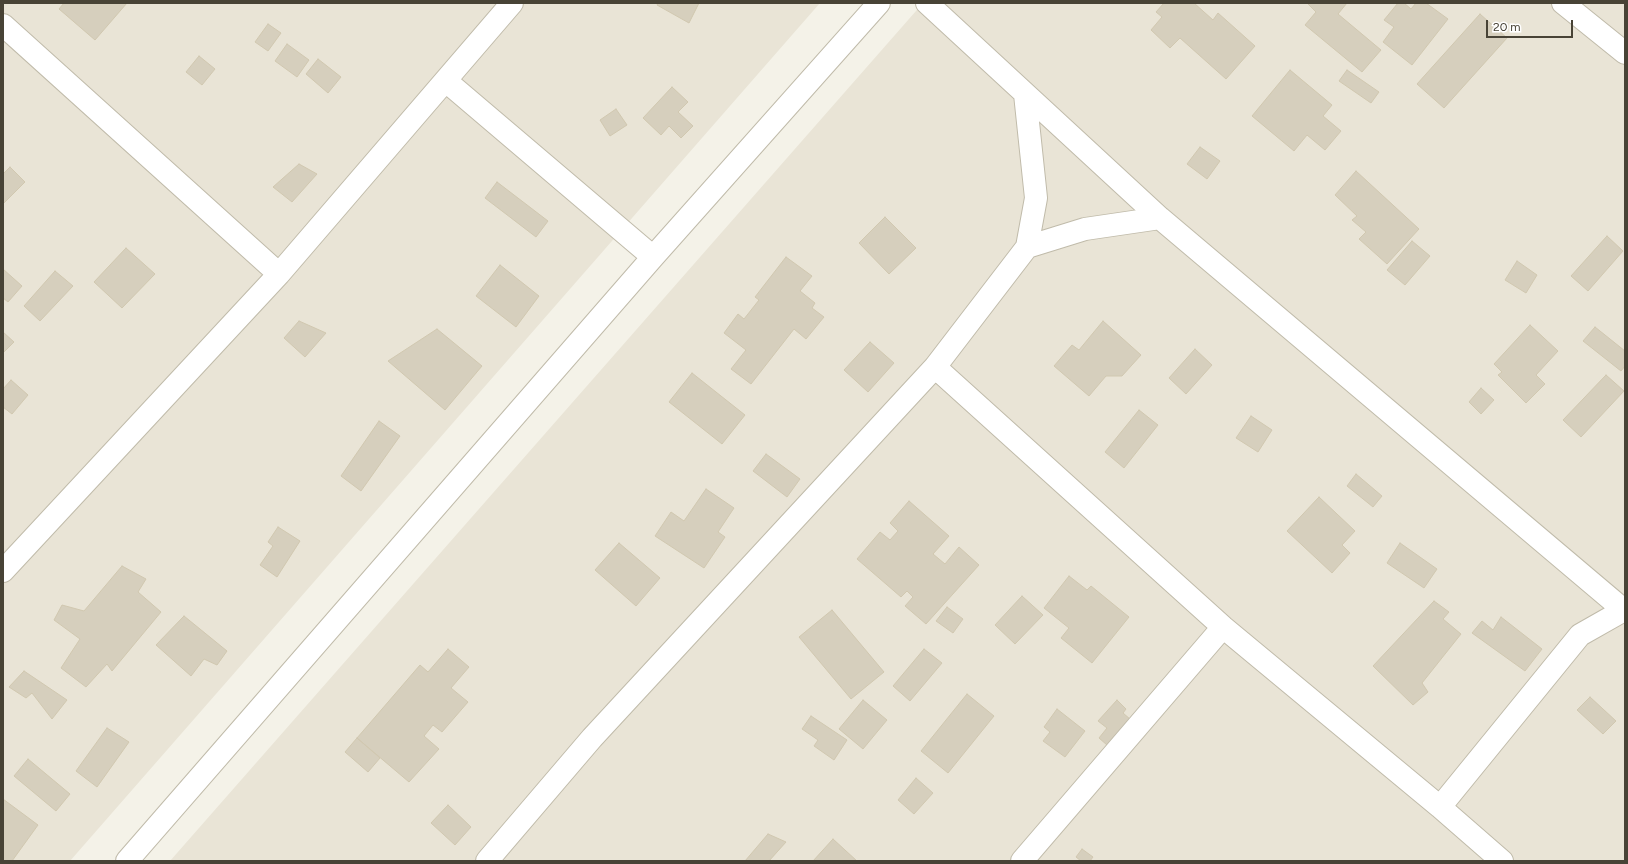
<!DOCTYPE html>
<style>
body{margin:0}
#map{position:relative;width:1628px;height:864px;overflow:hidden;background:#f4f2e8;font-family:Figtree,sans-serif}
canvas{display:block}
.frame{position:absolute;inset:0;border:4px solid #484336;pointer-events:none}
.scale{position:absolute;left:1486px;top:20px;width:87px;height:18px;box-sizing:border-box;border:2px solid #484336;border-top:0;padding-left:5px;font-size:12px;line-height:14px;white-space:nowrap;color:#484336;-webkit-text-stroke:3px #fff;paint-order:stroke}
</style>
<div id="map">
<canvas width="1628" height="864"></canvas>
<div class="frame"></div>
<div class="scale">20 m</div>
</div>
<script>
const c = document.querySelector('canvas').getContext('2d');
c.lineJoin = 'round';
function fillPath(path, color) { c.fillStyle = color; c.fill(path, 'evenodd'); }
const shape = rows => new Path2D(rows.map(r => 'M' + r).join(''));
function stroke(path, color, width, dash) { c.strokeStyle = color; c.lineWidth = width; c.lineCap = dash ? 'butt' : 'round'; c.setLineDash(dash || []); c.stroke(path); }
fillPath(shape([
 [3,3,820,3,70,861,3,861],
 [923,3,1625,3,1625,861,170,861]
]), '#e9e4d6');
const building = shape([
 [64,3,127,3,95,40,59,9,64,3],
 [658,3,699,3,689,23,657,5,658,3],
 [1164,3,1194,3,1213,20,1218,13,1255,46,1226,79,1180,38,1170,48,1151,30,1162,17,1156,12,1164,3],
 [1309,3,1347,3,1338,14,1381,50,1362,72,1305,25,1316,12,1308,4,1309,3],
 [1398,3,1404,3,1411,9,1416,3,1426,3,1448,19,1412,65,1383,42,1394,27,1384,20,1398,3],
 [1480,14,1507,38,1444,108,1417,84,1480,14],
 [268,24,281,33,268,51,255,42,268,24],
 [287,44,309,60,297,77,275,61,287,44],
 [199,56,215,69,202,85,186,72,199,56],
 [318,59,341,77,328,93,306,74,318,59],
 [1290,70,1332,105,1323,116,1341,131,1325,150,1307,135,1294,151,1252,116,1290,70],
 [1347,70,1379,92,1371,103,1339,81,1347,70],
 [672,87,688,102,678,112,693,126,681,138,669,126,661,135,643,118,672,87],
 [616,109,627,125,610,136,600,120,616,109],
 [1200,147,1220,161,1207,179,1187,164,1200,147],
 [299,164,317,174,292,202,273,187,299,164],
 [10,167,25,182,3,204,3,174,10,167],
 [1356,171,1419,229,1387,264,1359,239,1366,232,1352,220,1357,216,1335,195,1356,171],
 [497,182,548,221,536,237,485,198,497,182],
 [885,217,916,248,889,274,859,243,885,217],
 [1607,236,1623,251,1588,291,1571,276,1607,236],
 [1412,241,1430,256,1405,285,1387,270,1412,241],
 [126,248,155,274,122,308,94,282,126,248],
 [786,257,812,276,800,291,815,303,812,308,824,317,806,339,794,329,751,384,731,369,746,350,724,333,738,314,744,319,759,300,755,297,786,257],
 [1517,261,1537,275,1526,293,1505,280,1517,261],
 [500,265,539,296,516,327,476,296,500,265],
 [3,269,22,286,8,302,3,298,3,269],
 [55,271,73,286,40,321,24,306,55,271],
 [299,321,326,333,305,357,284,338,299,321],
 [1103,321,1141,355,1122,376,1106,376,1089,396,1054,366,1072,345,1079,350,1103,321],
 [1530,325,1558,351,1536,375,1545,384,1526,403,1498,375,1502,372,1494,364,1530,325],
 [1595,327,1625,351,1625,366,1621,371,1583,341,1595,327],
 [437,329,482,366,445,410,388,361,437,329],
 [3,332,14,342,3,353,3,332],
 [870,342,894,363,868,392,844,370,870,342],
 [1195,349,1212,365,1186,394,1169,378,1195,349],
 [692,373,745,415,722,444,669,402,692,373],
 [1606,375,1624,391,1581,437,1563,420,1606,375],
 [11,380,28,395,12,414,3,407,3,389,11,380],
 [1481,388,1494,400,1481,414,1469,402,1481,388],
 [1139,410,1158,425,1124,468,1105,452,1139,410],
 [1251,416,1272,430,1258,452,1236,438,1251,416],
 [379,421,400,436,361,491,341,476,379,421],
 [766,454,800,479,787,497,753,471,766,454],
 [1356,474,1382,496,1373,507,1347,486,1356,474],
 [706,489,734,508,718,532,725,537,704,568,655,536,671,512,684,521,706,489],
 [1319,497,1355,531,1342,545,1350,553,1332,573,1287,531,1319,497],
 [909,501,949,536,933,554,945,564,959,547,979,565,926,624,905,606,913,597,907,591,901,597,857,559,880,532,890,540,898,531,890,523,909,501],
 [278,527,300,541,277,577,260,565,273,546,268,542,278,527],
 [619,543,660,578,636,606,595,570,619,543],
 [1400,543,1437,569,1424,588,1387,563,1400,543],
 [122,566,146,579,138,592,161,612,112,671,107,664,86,687,61,668,80,639,54,620,62,605,84,611,122,566],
 [1069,576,1087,590,1091,586,1129,617,1092,663,1061,638,1069,628,1044,608,1069,576],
 [1022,596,1043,615,1015,644,995,625,1022,596],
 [1434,601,1449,612,1443,619,1461,634,1422,683,1428,692,1413,705,1373,666,1434,601],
 [947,607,963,619,953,633,936,621,947,607],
 [832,610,884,672,851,699,799,637,832,610],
 [184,616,227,651,217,665,204,659,191,676,156,645,184,616],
 [1501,617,1542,649,1525,671,1472,633,1482,621,1493,630,1501,617],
 [448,649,469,667,451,688,468,702,442,732,433,725,424,736,439,749,409,782,357,738,420,665,428,672,448,649],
 [924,649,942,663,910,701,893,686,924,649],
 [24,671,67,700,52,719,32,693,26,698,9,687,24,671],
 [967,694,994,716,948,773,921,751,967,694],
 [1590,697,1616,721,1603,734,1577,710,1590,697],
 [863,700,887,720,863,749,839,729,863,700],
 [1117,700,1126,709,1123,713,1138,726,1115,752,1099,738,1107,728,1098,721,1117,700],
 [1057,709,1085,731,1065,757,1043,741,1050,732,1044,727,1057,709],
 [811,716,847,740,834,760,814,746,818,740,802,729,811,716],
 [107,728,129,742,97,787,76,771,107,728],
 [357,738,380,758,368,772,345,752,357,738],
 [28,759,70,794,56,811,14,776,28,759],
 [916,778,933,793,914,814,898,800,916,778],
 [3,799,38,825,12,861,3,861,3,799],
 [448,805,471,827,455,845,431,823,448,805],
 [768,834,786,842,769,861,745,861,768,834],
 [833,839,857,861,813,861,833,839],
 [1082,849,1093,857,1090,861,1081,861,1076,857,1082,849]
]);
fillPath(building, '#d6cfbd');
stroke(building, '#d1c8b0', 1);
const minor = shape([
 [927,3,1160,218,1625,611],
 [1563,3,1625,53],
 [3,25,279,274],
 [446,81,653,257],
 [1025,94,1036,198,1027,247],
 [935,367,1223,627,1440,807,1502,861],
 [3,571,279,274,512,3],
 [1440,807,1580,635,1624,610],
 [127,861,653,257,879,3],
 [487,861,592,738,935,367,1027,247,1085,229,1160,218],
 [1022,861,1223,627]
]);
stroke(minor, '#c0bbaa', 24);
stroke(minor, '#fff', 22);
</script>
